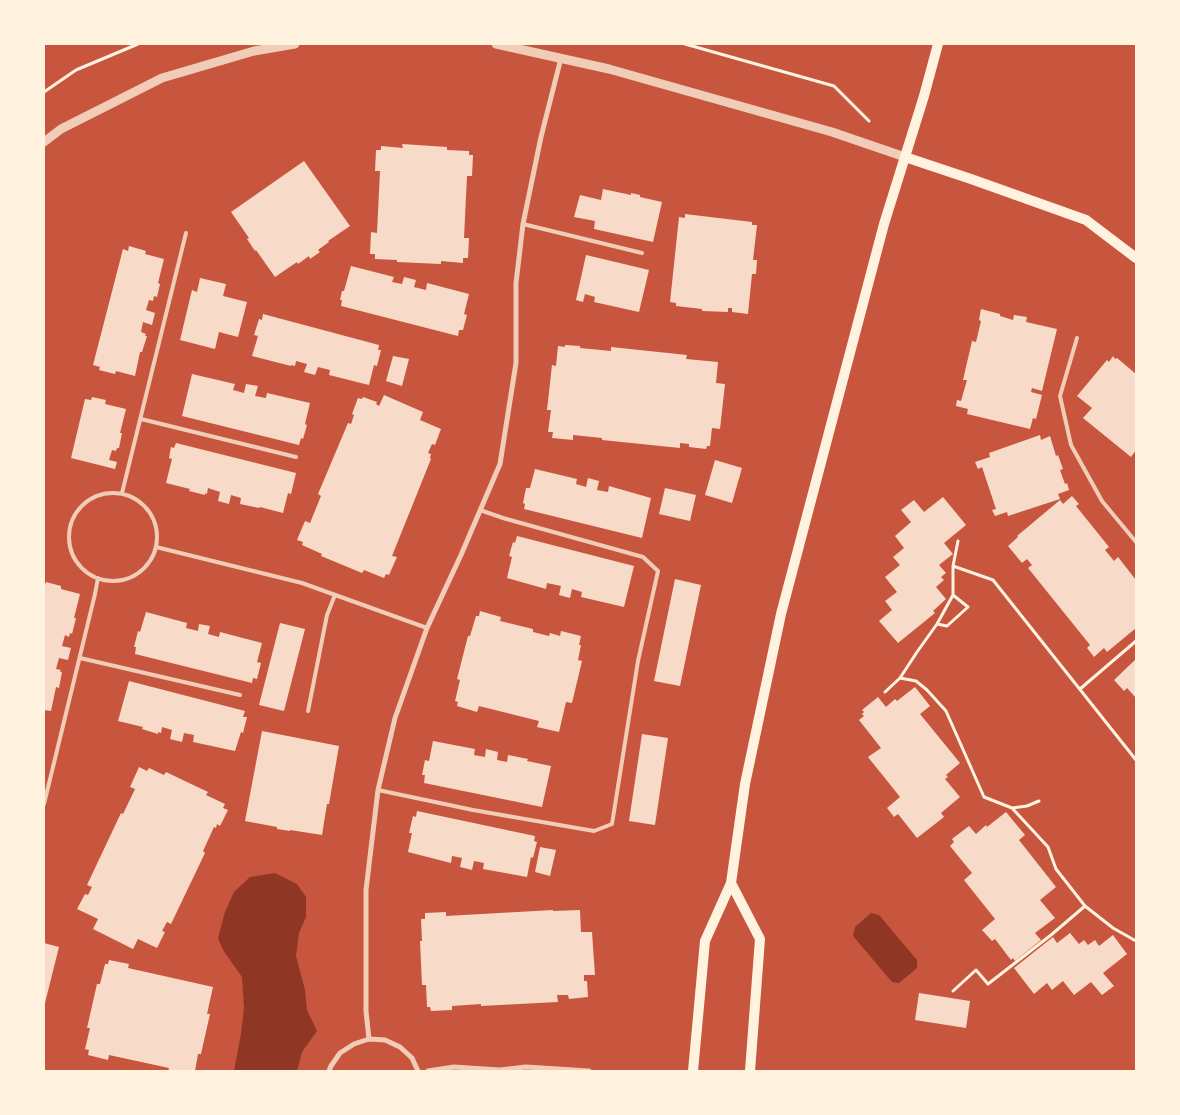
<!DOCTYPE html>
<style>
body{margin:0}
#map{position:relative;width:1180px;height:1115px;overflow:hidden;background:#c8553d;font-family:Jost,sans-serif}
canvas{display:block}
.frame{position:absolute;inset:0;border:45px solid #fff3e0;pointer-events:none}
</style>
<div id="map">
<canvas width="1180" height="1115"></canvas>
<div class="frame"></div>
</div>
<script>
const c = document.querySelector('canvas').getContext('2d');
c.lineJoin = 'round';
function fillPath(path, color) { c.fillStyle = color; c.fill(path, 'evenodd'); }
const shape = rows => new Path2D(rows.map(r => 'M' + r).join(''));
function stroke(path, color, width, dash) { c.strokeStyle = color; c.lineWidth = width; c.lineCap = dash ? 'butt' : 'round'; c.setLineDash(dash || []); c.stroke(path); }
fillPath(shape([
 [275,873,297,884,306,897,306,917,299,933,296,956,305,990,307,1010,317,1031,302,1052,297,1071,234,1071,241,1034,244,1008,242,977,223,950,218,938,225,912,234,892,250,877],
 [871,913,879,915,917,960,917,968,899,983,892,982,853,936,855,927]
]), '#8f3625');
fillPath(shape([
 [402,144,447,147,447,150,469,151,469,155,473,155,472,176,467,176,464,238,469,238,468,258,463,258,463,263,441,261,441,264,397,262,397,260,375,259,375,254,370,254,371,232,377,233,380,171,375,171,376,150,381,150,381,146,403,148],
 [304,161,350,226,328,241,329,242,318,250,320,252,310,259,309,256,298,264,297,262,275,277,256,250,255,251,247,239,249,238,231,212],
 [603,189,631,195,631,193,640,195,640,197,662,202,653,242,594,229,595,221,574,217,580,195,601,200],
 [685,214,752,222,752,225,757,225,753,260,757,260,756,274,752,274,748,314,732,312,732,308,728,308,728,312,702,311,702,309,676,306,676,303,670,302,679,217,685,218],
 [129,246,146,251,145,254,164,259,158,283,160,284,157,297,154,296,153,301,149,300,146,310,155,313,152,325,143,322,141,332,146,334,145,336,147,336,142,352,140,352,135,376,116,371,115,374,99,370,100,367,93,365,123,249,128,251],
 [586,255,649,270,639,312,594,302,595,297,585,294,583,302,576,300],
 [351,266,394,277,392,282,402,284,404,277,416,280,414,287,426,290,427,283,469,294,464,314,467,315,463,330,459,330,458,336,341,306,342,300,340,300,342,291,344,291],
 [200,278,226,284,223,296,247,302,238,337,219,332,215,349,180,340,192,290,197,292],
 [981,309,1000,314,1000,316,1013,320,1014,315,1027,317,1026,322,1057,329,1042,391,1032,388,1031,392,1042,395,1036,419,1033,418,1030,429,967,414,968,409,956,406,957,400,961,401,967,380,963,380,972,341,976,342,981,321,979,320],
 [263,314,379,345,378,350,381,350,377,366,374,365,369,385,329,375,330,370,318,367,315,375,304,372,307,364,296,361,295,366,291,365,291,366,252,356,258,336,254,335,259,319,262,320],
 [565,345,580,346,580,348,611,351,611,347,687,355,686,359,718,362,716,383,725,384,720,429,712,428,710,446,707,446,706,449,689,447,689,444,680,443,680,448,602,440,602,438,573,435,573,440,552,438,553,432,548,432,551,410,547,410,552,365,556,366,558,346,565,347],
 [393,356,409,359,402,386,386,381],
 [1113,356,1115,359,1117,358,1136,374,1136,450,1131,457,1083,418,1092,408,1077,396,1107,360,1109,362],
 [192,374,235,384,233,390,244,393,246,384,258,386,255,396,266,398,267,393,310,403,305,424,307,425,303,439,301,438,299,445,182,416],
 [384,395,423,412,420,420,441,429,435,445,432,444,428,453,431,454,430,458,431,459,392,556,397,557,389,575,386,574,384,578,364,570,362,573,321,556,322,554,302,545,303,542,297,540,305,521,310,523,321,496,318,494,348,423,351,424,354,415,352,414,358,398,362,399,363,397,377,402,376,404,379,406],
 [92,397,106,400,105,404,126,409,120,433,122,433,119,448,117,448,116,451,112,450,109,460,117,462,115,469,71,458,85,399,91,400],
 [1040,435,1041,440,1050,436,1056,456,1058,455,1063,469,1060,470,1065,484,1067,483,1069,490,1058,494,1060,499,1008,516,1007,512,995,516,992,510,996,509,982,467,978,469,975,462,990,457,989,453],
 [176,443,296,473,291,494,288,493,283,513,260,507,259,508,240,504,241,498,231,495,229,504,218,501,220,492,208,488,207,494,205,493,205,495,189,491,190,489,166,483,172,459,169,458,171,447,174,448],
 [715,460,742,468,732,503,705,495],
 [535,469,577,479,576,484,586,487,588,478,599,481,597,490,608,492,609,486,651,498,642,538,524,509,525,504,523,503,526,488,530,488],
 [665,488,696,495,690,521,659,514],
 [1072,496,1079,504,1076,506,1109,547,1105,550,1114,561,1118,557,1136,580,1136,628,1107,652,1104,648,1094,657,1087,648,1090,645,1028,568,1032,565,1027,559,1022,563,1008,546,1018,537,1017,536,1060,500,1063,504],
 [943,497,966,525,944,543,953,554,939,565,946,573,941,577,944,580,936,587,946,599,933,611,935,613,898,643,879,621,892,610,885,601,897,592,885,577,900,565,893,557,904,548,895,536,911,522,901,510,914,500,924,512],
 [517,536,634,566,624,607,581,597,582,592,572,589,570,598,559,595,561,586,547,583,546,589,507,578,512,557,509,556,513,542,515,543],
 [675,579,701,585,680,686,654,681],
 [46,582,61,586,61,589,80,594,74,618,76,618,72,634,70,633,69,637,65,635,62,646,71,648,68,660,59,658,56,669,61,670,60,672,62,672,59,688,56,687,51,711,44,710,44,585,45,585],
 [480,611,501,617,500,621,533,629,533,632,549,636,550,633,560,636,561,631,581,636,579,645,581,645,578,660,582,661,572,703,566,702,559,732,537,727,539,721,479,706,477,712,457,706,458,702,455,701,460,680,457,679,468,636,470,636,476,616,479,616],
 [146,612,187,623,186,628,198,631,199,624,210,626,208,634,219,637,220,632,262,643,257,662,261,663,257,679,253,678,252,683,135,654,136,647,134,647,138,631,140,632],
 [280,623,305,629,284,711,259,705],
 [1136,659,1136,698,1127,688,1124,691,1114,680],
 [129,681,245,711,243,717,247,717,243,733,241,732,235,751,193,742,194,735,184,733,182,742,170,739,172,730,162,727,161,733,158,732,158,734,142,729,143,727,118,721],
 [915,687,930,706,920,714,960,763,946,775,948,777,945,779,960,797,941,813,944,817,917,838,898,814,894,817,887,808,900,797,868,757,881,748,859,720,864,716,862,714,864,712,862,710,878,697,886,707,895,699,897,701],
 [262,731,339,746,329,804,327,804,322,835,290,830,290,831,277,829,277,827,245,821],
 [642,734,668,738,655,825,629,821],
 [433,741,475,749,474,755,485,757,486,749,498,752,497,760,507,762,508,755,528,759,527,761,551,766,542,807,424,783,425,775,422,775,425,760,429,761],
 [139,767,147,771,149,768,164,775,166,772,208,792,206,795,225,804,223,808,228,810,220,826,217,824,216,828,214,827,203,851,205,853,171,924,167,922,162,931,165,932,157,948,138,939,133,949,93,929,98,919,77,909,85,894,88,895,92,887,87,885,121,813,123,814,135,789,130,787],
 [417,811,535,836,534,841,537,842,533,858,531,857,527,877,483,869,484,863,474,861,472,870,460,867,462,858,452,856,451,863,408,852,412,833,409,833,413,816,416,817],
 [1006,812,1025,835,1019,840,1056,887,1040,900,1055,918,1035,933,1041,940,1015,961,1013,958,1011,960,995,939,992,941,982,930,995,919,964,880,972,873,950,846,954,842,952,839,969,826,976,834,986,825,987,827],
 [540,847,556,850,550,876,535,872],
 [553,910,553,911,580,910,581,932,592,932,595,975,584,975,584,981,587,981,588,997,569,999,568,995,557,995,558,1002,481,1006,481,1004,452,1006,452,1010,431,1011,430,1007,427,1007,426,985,422,985,420,941,422,941,421,919,425,919,425,913,446,912,446,916],
 [1070,933,1079,944,1084,940,1088,945,1095,940,1099,946,1113,935,1127,954,1103,973,1114,986,1102,995,1091,982,1074,995,1063,981,1052,990,1047,983,1034,994,1014,968,1053,937,1057,943],
 [44,943,59,947,44,1007],
 [109,960,129,964,128,968,213,987,207,1014,210,1014,201,1054,198,1054,195,1071,168,1071,169,1068,109,1055,108,1060,88,1055,89,1050,85,1049,90,1028,87,1028,97,984,100,984,105,964,108,964],
 [919,993,970,1001,966,1028,915,1020]
]), '#f7dbc8');
stroke(shape([
 [685,44,834,86,869,121],
 [44,92,76,70,138,44],
 [953,566,993,580,1136,760],
 [937,624,947,626,968,607,953,595],
 [900,678,916,681,927,690,946,711,984,797,1012,808,1027,806,1039,801],
 [1080,689,1136,641],
 [885,692,900,678,917,652,937,624,953,595,953,566,958,541],
 [1012,808,1048,847,1056,869,1085,906,1113,928,1136,941],
 [953,991,976,970,988,984,1051,935,1085,906]
]), '#fff3e0', 3);
stroke(shape([
 [523,224,642,253],
 [1077,338,1060,396,1071,445,1102,501,1136,542],
 [141,419,296,457],
 [122,493,186,233],
 '69 537a44 44 0 1 1 88 0a44 44 0 1 1-88 0Z',
 [156,547,302,583,427,628],
 [80,658,240,695],
 [308,711,327,615,335,595],
 [378,790,473,810,594,831,612,824,638,661,658,571,643,557,503,518,480,510],
 [44,804,95,594,98,578]
]), '#f1ccb7', 4);
stroke(shape([
 [369,1039,366,1011,366,890,378,790,395,718,427,628,461,555,500,464,516,363,516,283,523,224,541,137,561,58],
 [329,1071,331,1066,340,1053,354,1044,369,1039,385,1040,400,1047,412,1058,418,1071],
 [428,1071,454,1067,500,1070,526,1067,589,1071]
]), '#f1ccb7', 5);
stroke(shape([
 [496,44,609,69,832,132,905,157],
 [44,142,61,129,162,78,254,51,295,44]
]), '#f1ccb7', 9);
stroke(shape([
 [905,157,971,179,1086,220,1136,258],
 [731,883,760,939,750,1071],
 [693,1071,705,941,731,883,745,784,781,614,884,224,924,96,938,44]
]), '#fff3e0', 10);
</script>
